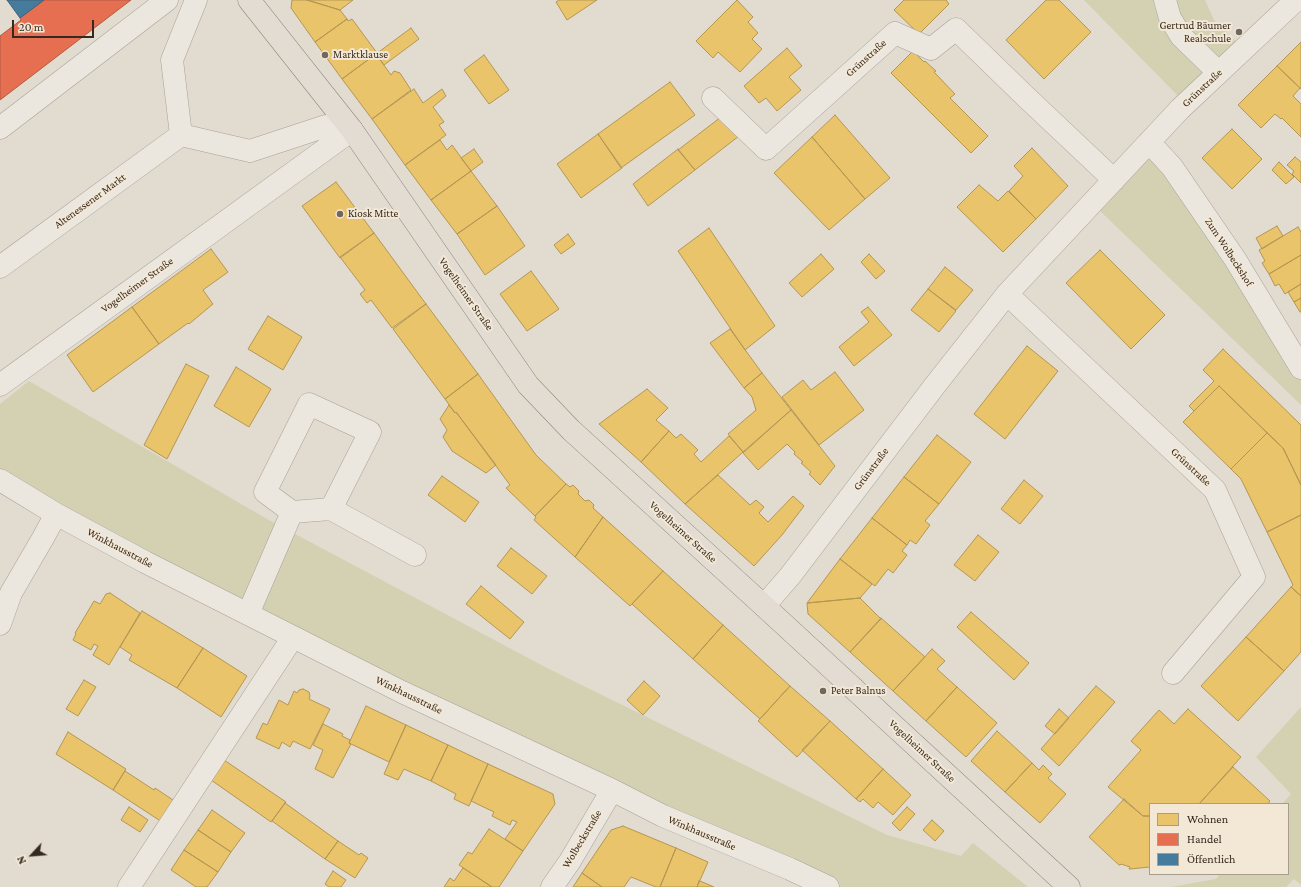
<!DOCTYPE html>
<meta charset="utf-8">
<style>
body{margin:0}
#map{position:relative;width:1301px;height:887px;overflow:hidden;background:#e2dbcf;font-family:"Crimson Pro",serif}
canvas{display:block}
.legend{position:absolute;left:1149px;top:803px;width:140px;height:72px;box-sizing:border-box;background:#f3e8d6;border:1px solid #a79c8d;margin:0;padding:5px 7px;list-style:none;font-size:12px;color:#362920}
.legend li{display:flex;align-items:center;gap:8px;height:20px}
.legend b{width:20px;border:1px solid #a79c8d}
.north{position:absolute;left:12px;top:835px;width:40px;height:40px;-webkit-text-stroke:3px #f3e8d6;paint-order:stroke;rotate:244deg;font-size:11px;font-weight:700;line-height:16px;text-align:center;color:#362920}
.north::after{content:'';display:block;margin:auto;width:14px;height:18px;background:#362920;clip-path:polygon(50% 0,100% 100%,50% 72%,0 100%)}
.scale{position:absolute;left:12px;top:20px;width:82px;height:18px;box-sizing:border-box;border:2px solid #362920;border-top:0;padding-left:5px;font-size:12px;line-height:14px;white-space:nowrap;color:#362920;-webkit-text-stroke:3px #f3e8d6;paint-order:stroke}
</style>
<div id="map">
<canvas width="1301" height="887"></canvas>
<ul class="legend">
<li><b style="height:11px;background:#e9c46a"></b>Wohnen</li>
<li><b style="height:11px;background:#e76f51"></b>Handel</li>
<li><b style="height:11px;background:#457b9d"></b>Öffentlich</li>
</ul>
<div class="north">N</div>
<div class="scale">20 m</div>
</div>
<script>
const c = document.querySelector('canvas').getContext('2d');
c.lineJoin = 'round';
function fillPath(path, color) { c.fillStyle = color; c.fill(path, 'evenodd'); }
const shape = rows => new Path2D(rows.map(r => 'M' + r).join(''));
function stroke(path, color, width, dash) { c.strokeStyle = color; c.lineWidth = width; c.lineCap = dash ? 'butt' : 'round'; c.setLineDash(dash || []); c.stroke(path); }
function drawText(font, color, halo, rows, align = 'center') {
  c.font = font + ' "Crimson Pro",serif'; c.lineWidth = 4; c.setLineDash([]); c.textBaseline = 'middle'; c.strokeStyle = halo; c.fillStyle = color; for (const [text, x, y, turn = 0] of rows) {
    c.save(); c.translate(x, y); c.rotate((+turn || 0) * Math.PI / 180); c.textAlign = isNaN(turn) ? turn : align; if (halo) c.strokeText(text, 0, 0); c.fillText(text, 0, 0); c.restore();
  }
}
fillPath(shape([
 [1084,0,1205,0,1214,20,1239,45,1182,100],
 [1149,150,1301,375,1301,405,1096,207],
 [29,381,267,519,547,668,887,835,961,856,973,843,1028,887,831,887,663,816,0,476,0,404],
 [1301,707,1301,885,1294,879,1286,887,1171,887,1216,879,1220,874,1288,874,1288,804,1282,804,1291,794,1256,757]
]), '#d3d1b2');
const homes = shape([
 [292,0,307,0,340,10,347,19,315,42,291,8,292,0],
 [307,0,353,0,340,10,307,0],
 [559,0,597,0,567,20,556,2,559,0],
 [737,0,753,17,748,22,758,33,752,39,762,49,740,72,718,52,713,58,696,41,737,0],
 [904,0,946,0,949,4,919,34,894,10,904,0],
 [1046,0,1059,0,1091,32,1044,79,1006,40,1046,0],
 [347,19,348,21,352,19,377,53,342,79,315,42,347,19],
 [411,28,419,39,384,65,376,54,411,28],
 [1301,42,1301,89,1277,66,1301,42],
 [787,48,802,66,789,77,801,90,777,111,766,98,759,103,744,86,787,48],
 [913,51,924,62,925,61,936,71,934,72,955,94,950,98,988,136,971,153,891,73,913,51],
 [376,54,391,75,394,71,400,73,411,90,372,119,342,79,376,54],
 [484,55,509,90,489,104,464,70,484,55],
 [1277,66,1300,88,1293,96,1301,104,1301,137,1282,118,1281,119,1275,114,1261,128,1238,105,1277,66],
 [670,82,695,115,621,168,598,134,670,82],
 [414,89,423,103,442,89,446,96,433,107,444,122,439,125,446,135,405,165,372,119,414,89],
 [835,115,890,178,865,199,812,137,835,115],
 [721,117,739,136,695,170,678,150,721,117],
 [1232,129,1262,159,1232,189,1202,158,1232,129],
 [598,134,622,168,581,198,557,164,598,134],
 [812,137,865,199,829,230,774,173,812,137],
 [440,140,447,150,452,145,471,171,431,200,405,165,440,140],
 [1032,148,1068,186,1036,219,1009,191,1023,176,1014,166,1032,148],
 [474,149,483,162,471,171,461,158,474,149],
 [678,149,695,170,648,206,633,184,678,149],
 [1295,157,1301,162,1301,183,1292,174,1294,171,1287,165,1295,157],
 [1279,162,1294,177,1286,184,1272,170,1279,162],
 [471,171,497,206,457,234,431,200,471,171],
 [336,182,374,233,340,258,302,206,336,182],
 [979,185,998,201,1008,191,1036,219,1003,252,957,207,979,185],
 [497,206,525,246,485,275,457,234,497,206],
 [1277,226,1283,236,1262,249,1256,238,1277,226],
 [1298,227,1301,232,1301,255,1269,274,1262,263,1265,261,1259,250,1298,227],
 [709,228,775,326,745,350,678,251,709,228],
 [374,233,426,304,392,328,371,300,367,303,360,294,365,290,340,257,374,233],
 [568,234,575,244,561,254,554,245,568,234],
 [211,249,228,272,203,290,213,304,189,324,188,323,159,344,132,307,211,249],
 [1100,250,1165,315,1131,349,1066,283,1100,250],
 [821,254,834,269,802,297,789,283,821,254],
 [869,254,885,271,876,279,861,262,869,254],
 [1301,255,1301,284,1285,294,1279,284,1275,286,1269,274,1301,255],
 [945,267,973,290,956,310,928,289,945,267],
 [531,271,559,309,527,331,500,294,531,271],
 [1301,284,1301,298,1294,302,1288,292,1301,284],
 [928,289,956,311,939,332,911,310,928,289],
 [1301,298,1301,312,1300,312,1294,302,1301,298],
 [426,304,478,374,445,399,393,329,426,304],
 [132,307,159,344,93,392,67,355,132,307],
 [868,307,892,335,854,366,839,347,869,322,861,312,868,307],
 [268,316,302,337,283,370,248,349,268,316],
 [730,329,762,373,744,388,710,343,730,329],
 [1027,346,1058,371,1005,439,974,414,1027,346],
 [1223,349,1301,425,1301,485,1283,448,1219,386,1194,411,1189,406,1214,381,1203,370,1223,349],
 [186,364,209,376,167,459,144,445,186,364],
 [236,367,271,389,249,427,214,406,236,367],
 [835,372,864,410,819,445,782,397,803,380,811,390,835,372],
 [762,373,791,410,743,452,728,434,756,410,752,397,744,388,762,373],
 [478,374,536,455,566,484,535,516,506,488,510,485,456,412,455,413,445,399,478,374],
 [1219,386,1267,433,1231,469,1183,422,1219,386],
 [647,389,668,408,656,420,669,431,641,462,599,424,647,389],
 [449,405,455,413,456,412,496,465,486,473,452,451,443,437,447,430,440,419,449,405],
 [791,410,835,466,820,485,809,474,811,472,801,463,803,462,794,454,795,452,787,444,758,470,743,453,791,410],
 [669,431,676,438,681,434,698,450,694,454,701,462,729,436,743,452,685,504,641,462,669,431],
 [1267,433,1283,448,1301,485,1301,515,1267,532,1241,479,1231,469,1267,433],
 [937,435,971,462,939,504,904,477,937,435],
 [718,475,750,505,756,500,764,507,759,513,768,522,793,496,804,506,782,535,754,566,685,504,718,475],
 [442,476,479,502,465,522,428,495,442,476],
 [904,477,939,504,925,521,930,525,916,544,910,540,907,545,872,518,904,477],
 [1024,480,1043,496,1020,524,1001,509,1024,480],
 [566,484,570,487,573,485,579,491,578,494,585,501,589,500,594,505,593,508,603,517,575,557,534,520,536,517,535,516,566,484],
 [1301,515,1301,596,1291,587,1293,585,1267,532,1301,515],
 [603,517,663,571,630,606,575,557,603,517],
 [872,518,907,545,902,551,907,555,893,573,888,569,875,586,840,559,872,518],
 [978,535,999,552,975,581,954,565,978,535],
 [511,548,547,576,532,594,497,566,511,548],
 [840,559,872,584,860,598,807,603,840,559],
 [663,571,723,625,693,659,632,604,663,571],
 [481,586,524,622,510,639,466,604,481,586],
 [1291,587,1301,596,1301,652,1284,671,1246,637,1291,587],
 [110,593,140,613,109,665,93,655,98,646,94,644,91,650,73,640,76,634,75,633,94,601,100,604,106,594,110,593],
 [860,598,881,619,850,652,808,614,807,603,860,598],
 [142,611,203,648,177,688,129,660,132,655,120,647,142,611],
 [971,612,1029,663,1014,680,957,627,971,612],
 [881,618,925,657,893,691,850,652,881,618],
 [723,625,790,686,760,719,693,659,723,625],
 [1246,637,1284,671,1238,721,1201,686,1246,637],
 [203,648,247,676,221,717,177,688,203,648],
 [932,649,945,661,937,669,957,687,926,721,893,691,932,649],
 [84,680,96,687,78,716,66,709,84,680],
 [644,681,660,696,643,715,627,700,644,681],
 [790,686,830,721,797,757,758,721,790,686],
 [1096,686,1115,702,1059,766,1041,749,1096,686],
 [957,687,997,723,966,757,926,721,957,687],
 [303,689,309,692,310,696,309,699,330,709,310,749,293,741,290,747,282,742,279,749,256,738,263,723,267,725,279,700,288,705,294,691,297,693,299,690,303,689],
 [366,706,406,725,389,762,349,743,366,706],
 [1059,709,1069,718,1055,734,1045,726,1059,709],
 [1188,709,1241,757,1199,804,1150,804,1150,816,1143,816,1108,787,1141,750,1131,741,1159,710,1174,724,1188,709],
 [830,721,883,769,856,799,802,750,830,721],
 [323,724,343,734,342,736,350,740,349,743,351,744,333,778,315,769,323,750,313,745,323,724],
 [406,725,448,745,431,781,404,769,398,780,384,774,406,725],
 [997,731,1032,763,1005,792,971,761,997,731],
 [68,732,126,769,113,790,56,754,68,732],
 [448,745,488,764,469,806,454,799,456,794,431,781,448,745],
 [224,760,286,802,271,822,211,780,224,760],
 [1032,763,1039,770,1043,765,1052,774,1048,778,1066,794,1040,823,1005,792,1032,763],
 [488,764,553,794,555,804,523,851,505,839,517,822,512,820,510,825,492,816,494,812,471,801,488,764],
 [1233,767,1270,801,1268,804,1199,804,1233,767],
 [883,769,911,795,893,815,878,802,873,808,863,799,860,802,856,799,883,769],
 [125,771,154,790,155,788,176,802,162,822,113,790,125,771],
 [1124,799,1143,816,1150,816,1150,867,1130,869,1129,869,1130,867,1121,864,1120,865,1119,865,1089,837,1124,799],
 [285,803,338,841,325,859,272,821,285,803],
 [129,807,148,820,140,832,121,820,129,807],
 [907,807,915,814,900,831,892,823,907,807],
 [212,810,245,833,231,852,198,830,212,810],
 [932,820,944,831,935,841,923,830,932,820],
 [623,826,676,848,660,887,656,887,631,877,624,887,602,887,582,873,611,830,623,826],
 [489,829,523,851,499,887,492,887,459,865,468,852,472,854,489,829],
 [198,830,231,852,218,872,184,850,198,830],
 [338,841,359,855,361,853,368,858,355,878,325,859,338,841],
 [676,848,708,862,697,887,660,887,676,848],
 [184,850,218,872,207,887,196,887,171,870,184,850],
 [463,868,492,887,444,887,450,878,454,881,463,868],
 [333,871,346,880,341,887,329,887,325,884,333,871],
 [582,873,602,887,573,887,582,873],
 [699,881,700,881,714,887,697,887,699,881]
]);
fillPath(homes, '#e9c46a');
stroke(homes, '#b39654', 1);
const shops = shape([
 [44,0,131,0,0,100,0,36,21,20,20,18,44,0]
]);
fillPath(shops, '#e76f51');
stroke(shops, '#b25a42', 1);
const public = shape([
 [7,0,44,0,20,18,7,0]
]);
fillPath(public, '#457b9d');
stroke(public, '#406278', 1);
const minor = shape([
 [1165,0,1170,18,1181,36,1218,72],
 [713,98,766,149,895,33,931,49,956,29,1025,96,1114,180],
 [0,128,167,0],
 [181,135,172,60,196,0],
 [1149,142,1172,167,1235,259,1301,368],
 [0,267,181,135,250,151,326,126],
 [1007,294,1215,490,1254,577,1173,673],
 [0,385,352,130],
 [0,480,56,514,145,562,402,692,612,790,663,816,790,869,828,887],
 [292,512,331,509,415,555],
 [764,606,790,576,936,384,1007,294,1180,109,1296,0],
 [248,614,292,512,265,492,309,404,370,432,331,509],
 [0,624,11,593,43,538,56,514],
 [129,887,293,637],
 [552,887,570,861,612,790]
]);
const major = shape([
 [249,0,352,130,528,385,571,430,764,606,1069,887]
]);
stroke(minor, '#a8a097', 23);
stroke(major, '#8d867e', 23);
stroke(minor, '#ebe7df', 22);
stroke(major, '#e2dcd2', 22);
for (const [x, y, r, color] of [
 [1239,32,4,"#72675d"],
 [325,55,4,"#72675d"],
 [340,214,4,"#72675d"],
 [823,691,4,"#72675d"]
]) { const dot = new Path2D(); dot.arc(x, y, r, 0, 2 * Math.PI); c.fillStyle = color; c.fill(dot); stroke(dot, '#f3e8d6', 1.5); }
drawText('11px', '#362920', '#f3e8d6', [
 ["Gertrud Bäumer",1231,26,"right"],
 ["Realschule",1231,39,"right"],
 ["Marktklause",333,55],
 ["Kiosk Mitte",348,214],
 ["Peter Balnus",831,691]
], 'left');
drawText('11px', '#362920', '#f3e8d6', [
 ["Grünstraße",866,58,-42],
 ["Grünstraße",1202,88,-43],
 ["Altenessener Markt",90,201,-36],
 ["Zum Wolbeckshof",1229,252,57],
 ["Vogelheimer Straße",137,285,-36],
 ["Vogelheimer Straße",466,294,55],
 ["Grünstraße",1191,467,43],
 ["Grünstraße",871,469,-53],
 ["Vogelheimer Straße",683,532,42],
 ["Winkhausstraße",120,548,28],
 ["Winkhausstraße",409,695,26],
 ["Vogelheimer Straße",922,751,43],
 ["Winkhausstraße",702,833,23],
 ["Wolbeckstraße",582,839,-59]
]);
</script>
